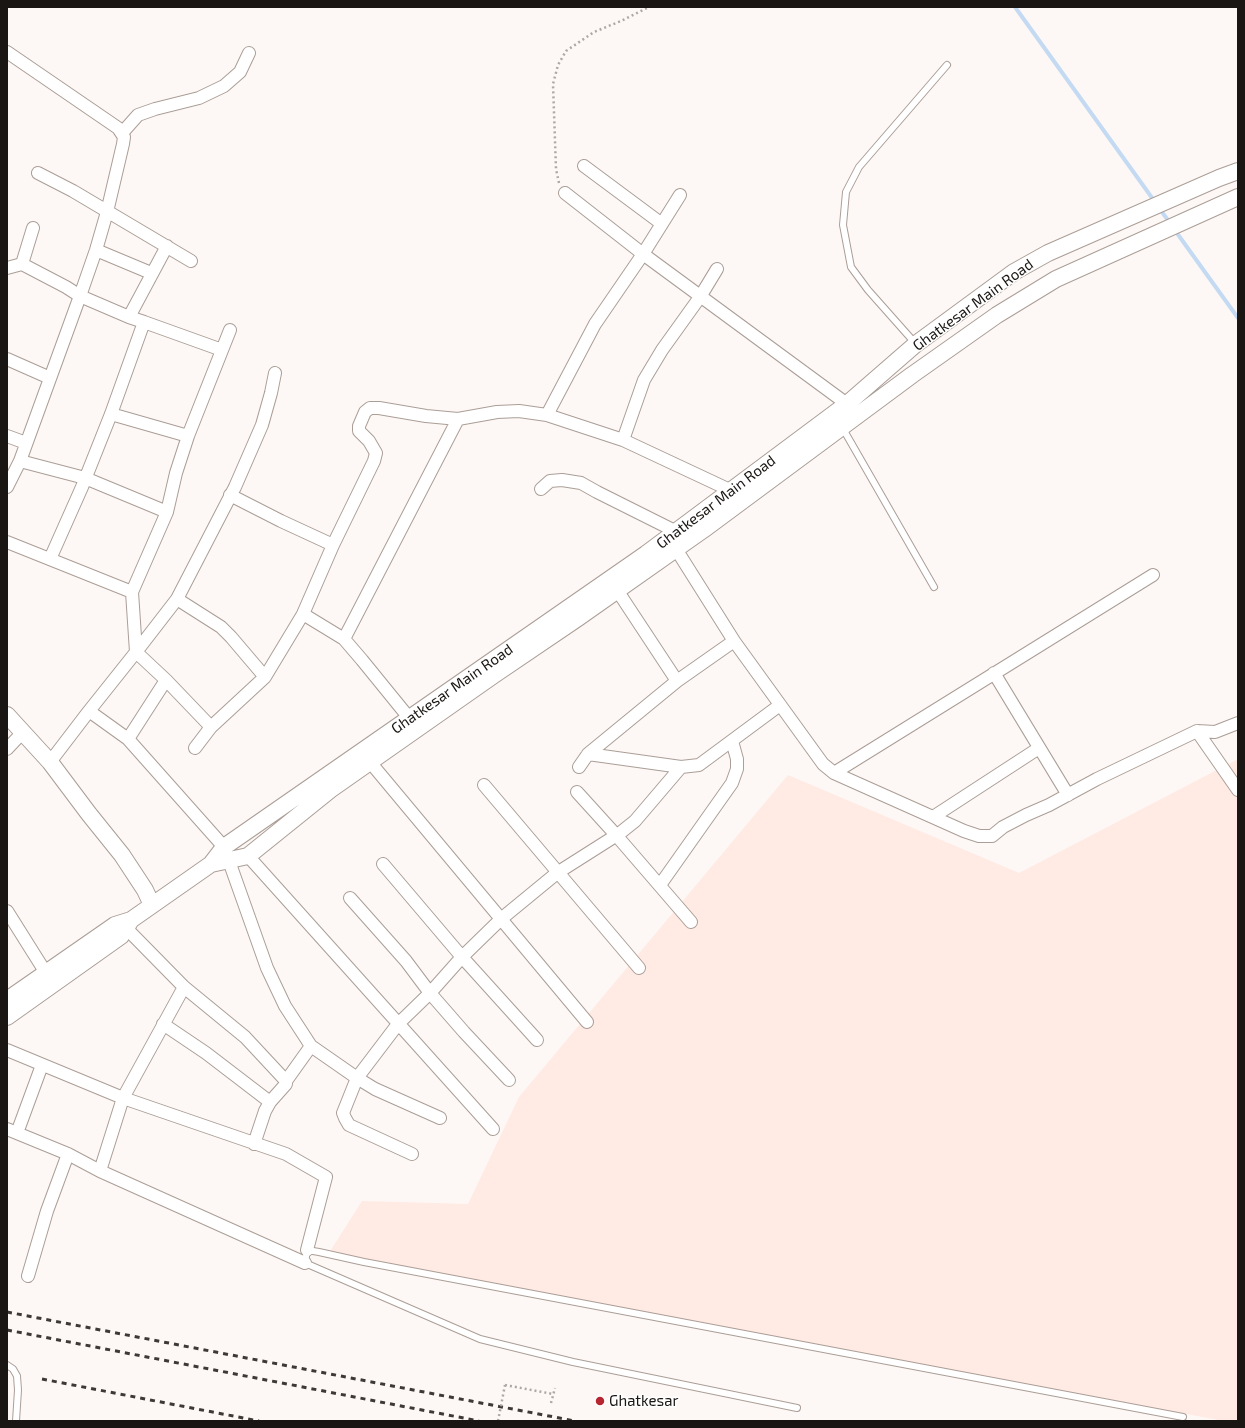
<!DOCTYPE html>
<style>
body{margin:0}
#map{position:relative;width:1245px;height:1428px;overflow:hidden;background:#fdf8f5;font-family:"Exo 2",sans-serif}
canvas{display:block}
.frame{position:absolute;inset:0;border:8px solid #1a1613;pointer-events:none}
</style>
<div id="map">
<canvas width="1245" height="1428"></canvas>
<div class="frame"></div>
</div>
<script>
const c = document.querySelector('canvas').getContext('2d');
c.lineJoin = 'round';
function fillPath(path, color) { c.fillStyle = color; c.fill(path, 'evenodd'); }
const shape = rows => new Path2D(rows.map(r => 'M' + r).join(''));
function stroke(path, color, width, dash) { c.strokeStyle = color; c.lineWidth = width; c.lineCap = dash ? 'butt' : 'round'; c.setLineDash(dash || []); c.stroke(path); }
function drawText(font, color, halo, rows, align = 'center') {
  c.font = font + ' "Exo 2",sans-serif'; c.lineWidth = 3; c.setLineDash([]); c.textBaseline = 'middle'; c.strokeStyle = halo; c.fillStyle = color; for (const [text, x, y, turn = 0] of rows) {
    c.save(); c.translate(x, y); c.rotate((+turn || 0) * Math.PI / 180); c.textAlign = isNaN(turn) ? turn : align; if (halo) c.strokeText(text, 0, 0); c.fillText(text, 0, 0); c.restore();
  }
}
fillPath(shape([
 [1238,759,1238,1421,1224,1421,329,1253,362,1201,468,1204,519,1097,788,775,1019,873]
]), '#ffeae4');
stroke(shape([
 [1015,7,1155,202],
 [1159,208,1170,223],
 [1174,229,1238,318]
]), '#c4daf3', 4);
const service = shape([
 [915,343,868,290,851,267,843,225,846,192,859,167,947,65],
 [842,427,934,587],
 [7,1365,13,1369,17,1376,18,1390,16,1421],
 [797,1408,573,1362,480,1339,305,1263,307,1250,319,1252,364,1262,1183,1417]
]);
const minor = shape([
 [7,52,118,128,124,137,123,144,107,212,96,250,80,296,66,287,22,264,7,268],
 [122,133,138,115,155,109,199,98,224,86,240,72,249,53],
 [584,166,662,224],
 [38,173,73,191,191,261],
 [680,195,643,254,847,404],
 [96,250,151,273],
 [22,264,33,228],
 [129,317,167,246],
 [144,322,222,350],
 [230,330,188,436,176,473,167,512,132,592,136,652,177,599,221,627,231,637,265,677],
 [7,359,50,378],
 [111,414,188,436],
 [547,415,595,324,643,254,565,193],
 [7,436,26,443],
 [623,440,644,380,662,350,700,297,717,269],
 [20,461,85,478,167,512],
 [7,487,20,461,80,296,129,317,144,322,111,414,82,487,50,559],
 [541,489,550,481,562,480,581,483,597,492,677,532],
 [230,495,281,521,333,545,303,614],
 [7,542,132,592],
 [333,545,374,461,376,453,369,441,359,431,359,426,365,412,370,408,379,408,426,416,458,419,497,412,519,411,547,415,623,440,732,491],
 [676,549,734,641,823,764,834,773,964,831,979,836,992,836,1003,827,1026,815,1049,805,1097,779,1197,731,1238,790],
 [617,590,677,681],
 [177,599,235,487,262,425,271,393,275,373],
 [344,639,458,419],
 [994,673,1068,795],
 [166,680,211,727],
 [89,711,136,652,166,680,128,739],
 [1197,731,1215,732,1238,723],
 [195,748,211,727,265,677,303,614,344,639,362,660,410,719],
 [7,749,23,732],
 [588,754,681,767],
 [50,762,89,711,128,739,224,847],
 [370,762,587,1022],
 [579,767,588,754,677,681,734,641],
 [834,773,1153,575],
 [484,785,639,968],
 [577,792,616,835,691,922],
 [933,817,1039,748],
 [248,856,493,1129],
 [229,861,267,968,285,1006,311,1046,357,1078,375,1089,440,1118],
 [383,864,462,957,537,1040],
 [660,885,732,783,737,769,737,759,732,741],
 [350,898,406,961,430,993,464,1032,509,1080],
 [7,911,46,973],
 [127,929,184,987,245,1037,286,1081,286,1084,270,1102,265,1111,254,1144],
 [163,1024,206,1053,270,1102],
 [7,1050,123,1098,286,1154,326,1177,307,1250],
 [286,1081,311,1046],
 [7,1129,68,1154,100,1171,305,1263],
 [17,1133,42,1065],
 [412,1154,349,1125,345,1118,343,1113,357,1078,398,1024,430,993,462,957,501,919,557,873,620,833,635,821,681,767,699,765,780,705],
 [100,1171,123,1098,184,987],
 [28,1276,47,1211,68,1154]
]);
const secondary = shape([
 [7,715,50,762,89,814,122,855,145,890,152,905],
 [211,864,248,856,330,790,494,675,578,618,703,530,912,375,997,315,1056,279,1238,197],
 [7,1000,115,925,131,920,211,864,224,847,646,554,847,404,916,344,1014,272,1048,253,1219,178,1238,171],
 [7,1017,121,936,131,920]
]);
stroke(service, '#ab9e97', 8);
stroke(minor, '#ab9e97', 14);
stroke(secondary, '#ab9e97', 18);
stroke(shape([
 [559,183,556,169,553,84,558,65,566,51,594,32,621,21,649,7],
 [505,1385,553,1394],
 [551,1403,555,1388]
]), '#aca8a5', 2.5, [2, 3]);
stroke(service, '#fff', 6);
stroke(minor, '#fff', 12);
stroke(secondary, '#fff', 16);
stroke(shape([
 [7,1312,575,1421],
 [7,1330,479,1421],
 [42,1379,259,1421]
]), '#3d3936', 3, [5, 5]);
stroke(shape([
 [498,1421,505,1385]
]), '#aca8a5', 2.5, [2, 3]);
for (const [x, y, r, color] of [
 [600,1401,5,"#b72630"]
]) { const dot = new Path2D(); dot.arc(x, y, r, 0, 2 * Math.PI); c.fillStyle = color; c.fill(dot); stroke(dot, '#fff', 1.5); }
drawText('15px', '#1a1613', '#fff', [
 ["Ghatkesar Main Road",973,305,-36],
 ["Ghatkesar Main Road",716,502,-37],
 ["Ghatkesar Main Road",452,689,-35]
]);
drawText('15px', '#1a1613', '#fff', [
 ["Ghatkesar",609,1401]
], 'left');
</script>
